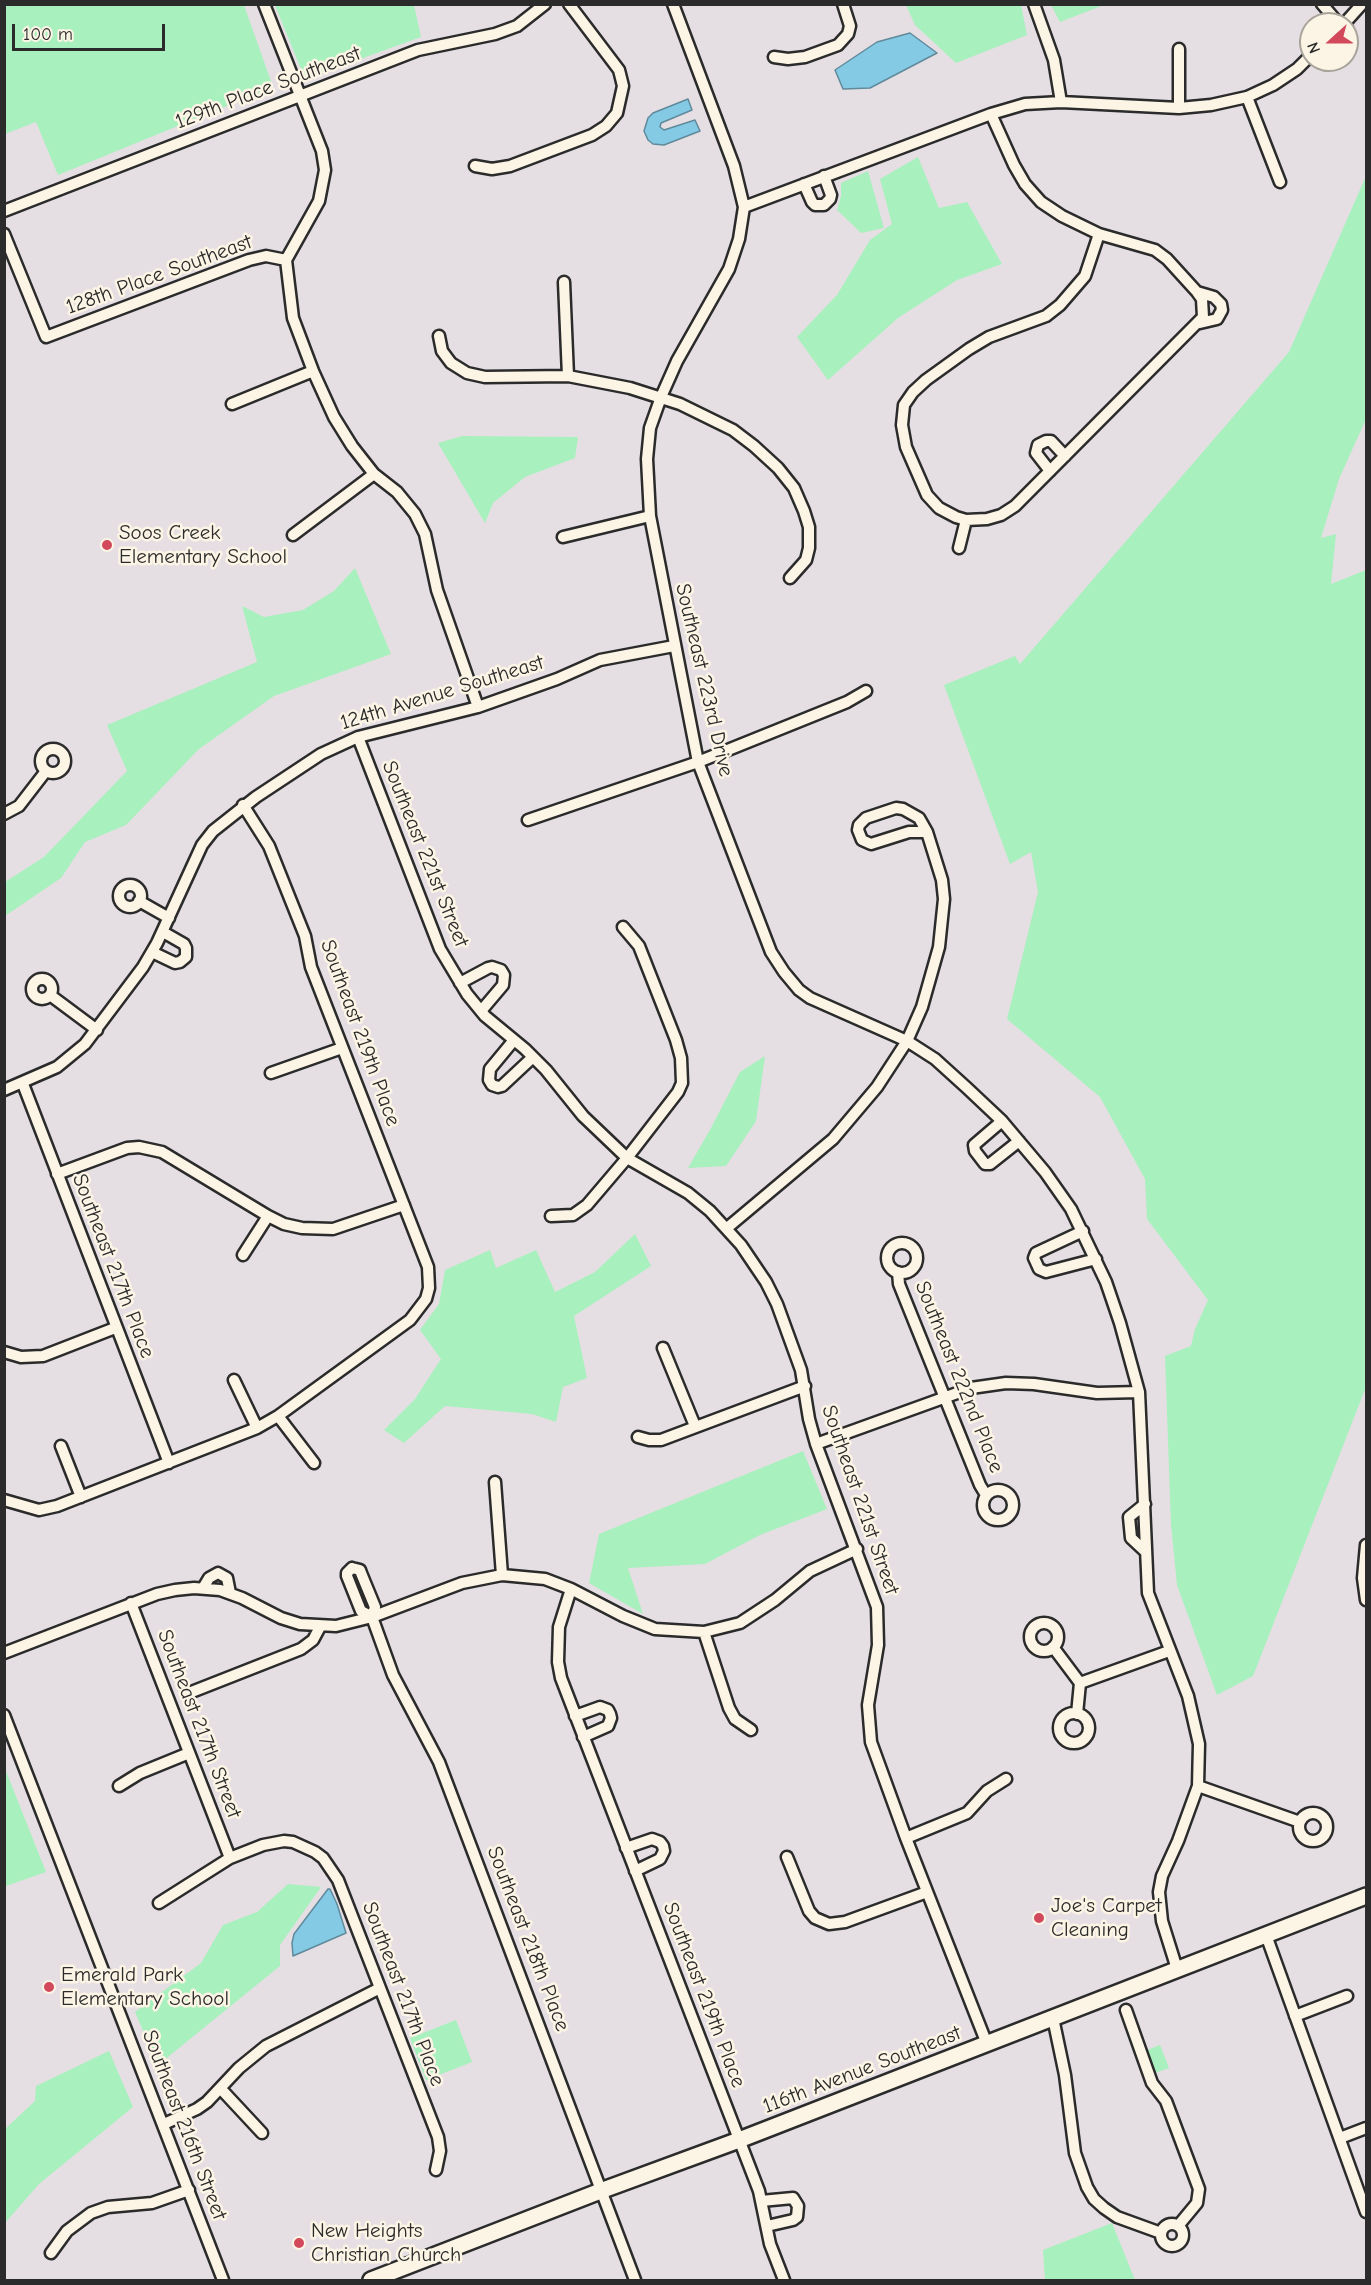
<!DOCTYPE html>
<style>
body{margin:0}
#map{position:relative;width:1371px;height:2285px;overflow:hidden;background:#e5dfe3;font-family:"Comic Neue",sans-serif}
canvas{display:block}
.frame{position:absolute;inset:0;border:6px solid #2b2b2b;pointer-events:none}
.north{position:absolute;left:1299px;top:12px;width:60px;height:60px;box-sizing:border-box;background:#fcf5e5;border:2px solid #a8a49b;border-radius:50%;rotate:249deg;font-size:16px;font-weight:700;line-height:24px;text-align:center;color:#2b2b2b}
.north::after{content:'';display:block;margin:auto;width:21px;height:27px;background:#d1495b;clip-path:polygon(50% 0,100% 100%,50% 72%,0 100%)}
.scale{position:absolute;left:12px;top:24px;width:153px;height:27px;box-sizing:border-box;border:3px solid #2b2b2b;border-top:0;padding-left:8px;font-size:18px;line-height:21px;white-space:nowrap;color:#2b2b2b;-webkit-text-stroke:4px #fcf5e5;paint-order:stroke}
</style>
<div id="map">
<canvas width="1371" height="2285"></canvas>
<div class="frame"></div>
<div class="north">N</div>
<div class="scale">100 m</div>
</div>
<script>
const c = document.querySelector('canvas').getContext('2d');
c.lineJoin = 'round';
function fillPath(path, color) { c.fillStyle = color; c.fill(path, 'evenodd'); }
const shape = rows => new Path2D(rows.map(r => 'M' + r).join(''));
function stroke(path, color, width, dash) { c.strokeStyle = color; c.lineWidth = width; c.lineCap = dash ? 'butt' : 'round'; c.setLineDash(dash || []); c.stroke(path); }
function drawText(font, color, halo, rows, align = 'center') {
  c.font = font + ' "Comic Neue",sans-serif'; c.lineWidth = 5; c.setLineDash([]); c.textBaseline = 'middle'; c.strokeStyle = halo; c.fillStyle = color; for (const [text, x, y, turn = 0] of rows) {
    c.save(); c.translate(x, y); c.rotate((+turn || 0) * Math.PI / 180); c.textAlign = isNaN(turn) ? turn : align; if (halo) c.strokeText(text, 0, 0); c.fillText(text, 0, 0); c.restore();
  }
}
fillPath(shape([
 [5,4,244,5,273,87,58,175,36,122,5,134],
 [275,5,414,5,421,37,305,79],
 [906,5,1021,5,1027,35,956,63,915,25],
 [1051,5,1104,5,1060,22],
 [918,157,939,208,967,202,1002,264,957,280,898,318,828,380,797,337,837,295,870,240,892,224,880,179],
 [868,171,884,228,861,233,837,210,841,196,841,183],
 [1366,176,1366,419,1339,479,1321,538,1336,534,1331,584,1366,570,1366,1387,1253,1676,1217,1695,1177,1585,1171,1525,1165,1356,1191,1346,1195,1329,1208,1300,1147,1219,1145,1179,1100,1097,1007,1019,1038,892,1031,852,1010,864,944,685,1015,656,1020,664,1289,352],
 [462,436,578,437,575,458,525,477,493,503,485,523,438,443],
 [355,568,391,654,274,696,199,749,126,825,85,842,61,878,5,916,5,882,44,857,127,771,107,725,257,662,242,606,264,617,303,610,334,591],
 [765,1056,756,1121,726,1166,688,1168,711,1128,740,1072],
 [635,1234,651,1266,574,1316,587,1378,563,1387,556,1422,532,1414,445,1406,404,1443,384,1430,415,1399,441,1359,420,1330,439,1304,445,1270,490,1250,496,1268,536,1250,555,1292,595,1272],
 [803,1451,827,1509,760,1535,705,1564,628,1568,643,1614,589,1583,599,1534],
 [4,1766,46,1872,6,1886,4,1886],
 [288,1884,321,1887,280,1945,280,1966,158,2065,135,2012,201,1963,223,1925,257,1912],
 [456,2020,472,2062,426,2080,410,2038],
 [1160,2045,1169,2068,1155,2073,1147,2050],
 [109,2051,133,2107,39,2184,5,2223,5,2129,35,2101,36,2086],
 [1112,2223,1135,2280,1045,2280,1043,2250]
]), '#a8f0bd');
const water = shape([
 [910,33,937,53,870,88,843,89,835,70,877,42,910,33],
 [688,99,692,110,661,123,660,127,664,130,695,120,700,131,664,145,653,144,648,140,644,131,648,118,653,113,688,99],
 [328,1889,330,1889,337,1904,346,1933,293,1956,292,1943,294,1934,328,1889]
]);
fillPath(water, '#84cae5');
stroke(water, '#608a9b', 1.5);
const street = shape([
 [264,4,322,151,325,170,319,201,286,260,293,318,313,371,334,417,352,446,374,474,397,492,415,514,425,534,437,590,478,707],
 [673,4,734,166,744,207,739,239,729,269,677,361,661,397,650,428,647,459,650,516,698,762,771,952,784,972,799,990,810,998,907,1041,935,1059,967,1088,1002,1121,1045,1172,1071,1209,1106,1282,1120,1323,1139,1392,1148,1593,1188,1696,1199,1744,1198,1786,1178,1841,1162,1876,1159,1892,1162,1921,1177,1969],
 [1034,4,1054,60,1061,102],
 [1322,4,1339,24],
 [1344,24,1362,4],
 [1179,49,1179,108],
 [774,57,788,59,805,57,838,45,848,34,850,26,843,4],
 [1247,97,1280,182],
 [991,114,1014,165,1025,184,1041,202,1062,216,1099,234,1155,250,1167,259,1197,292,1202,299,1203,317,1015,506,1001,515,987,519,966,520,956,517,939,508,927,495,906,447,902,425,904,405,913,392,926,380,969,349,989,337,1046,316,1060,305,1085,276,1099,234],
 [475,166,492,169,510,166,592,135,606,126,617,113,623,86,619,70,569,4],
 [804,184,812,202,815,205,824,205,830,199,831,195,824,176],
 [744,207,991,114,1025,104,1061,102,1179,108,1211,105,1247,97,1273,85,1297,69,1311,55],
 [4,211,418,50,495,34,517,26,545,4],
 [4,234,46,337,249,260,266,256,286,260],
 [564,282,568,376],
 [1197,292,1214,297,1221,304,1222,310,1217,319,1200,323],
 [439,336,442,351,451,363,467,373,485,377,568,376,630,388,680,404,733,430,754,446,778,468,794,488,804,511,809,527,809,548,806,560,790,578],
 [232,404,313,371],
 [1050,471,1036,453,1038,445,1046,441,1051,441,1065,456],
 [293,535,374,474],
 [563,537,650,516],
 [959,548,966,520],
 [358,737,440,949,467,994,485,1016,525,1049,546,1070,583,1116,627,1158,688,1193,710,1211,741,1245,766,1282,777,1304,801,1370,809,1419,816,1444,877,1607,878,1645,868,1705,871,1742,906,1838,987,2044],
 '41 761a12 12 0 1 1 24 0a12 12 0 1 1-24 0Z',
 [4,814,19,806,46,771],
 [528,820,698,762,847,702,866,691],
 '119 896a11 11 0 1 1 22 0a11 11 0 1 1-22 0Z',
 [139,901,169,918],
 [152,952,175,963,180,962,186,957,186,948,184,944,163,932],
 '32 989a10 10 0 1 1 20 0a10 10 0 1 1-20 0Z',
 [460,983,488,968,492,967,501,970,504,975,503,985,481,1011],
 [50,995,97,1030],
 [514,1040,490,1069,489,1080,492,1085,498,1087,502,1086,533,1057],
 [271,1073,342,1048],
 [23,1084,169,1463],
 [4,1090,57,1067,85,1044,143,967,157,943,202,845,213,831,256,797,321,754,358,737,478,707,557,679,600,660,674,646],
 [1002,1121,974,1145,975,1151,985,1164,990,1164,1019,1141],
 [57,1174,127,1148,139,1147,162,1152,268,1216,284,1224,302,1228,333,1229,404,1205],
 [551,1216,573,1215,587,1205,627,1158,678,1092,682,1083,681,1058,676,1040,639,946,623,927],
 [727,1228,833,1139,877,1087,907,1041,922,1007,939,947,944,899,942,880,927,832,909,832,871,844,862,840,858,830,859,825,866,818,896,808,903,809,919,818,927,832],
 [1083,1231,1036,1253,1034,1258,1039,1269,1046,1272,1096,1259],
 '887 1258a15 15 0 1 1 30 0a15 15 0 1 1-30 0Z',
 [243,1255,268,1216],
 [898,1272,899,1284,980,1485,986,1495],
 [663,1348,695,1426],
 [4,1352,21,1357,43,1356,115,1328],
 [234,1380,257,1428],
 [278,1416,314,1463],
 [638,1437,649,1440,661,1440,805,1386],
 [816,1444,971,1388,1006,1383,1034,1384,1097,1393,1139,1392],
 [61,1446,81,1497],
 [495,1482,502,1575],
 '983 1505a15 15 0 1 1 30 0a15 15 0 1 1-30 0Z',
 [4,1500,39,1510,57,1506,257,1428,278,1416,410,1320,426,1299,429,1288,428,1267,311,967,305,936,269,846,243,805],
 [1145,1504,1129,1517,1131,1538,1146,1552],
 [1366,1545,1363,1578,1366,1600],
 [352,1568,360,1570,361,1573,375,1607,372,1617,361,1611,347,1576,347,1573,352,1568],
 [203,1588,209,1578,218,1573,227,1578,230,1593],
 [571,1589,559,1627,558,1662,561,1678,759,2191,770,2244,784,2280],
 [131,1603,230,1858],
 [372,1617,393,1675,439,1762,635,2280],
 '1030 1637a14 14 0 1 1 28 0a14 14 0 1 1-28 0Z',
 [704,1632,729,1708,735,1719,751,1730],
 [1053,1647,1080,1683,1077,1714],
 [4,1653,157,1594,175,1590,194,1588,220,1590,242,1598,281,1618,300,1624,336,1626,372,1617,462,1583,502,1575,545,1579,571,1589,623,1616,655,1629,704,1632,740,1623,775,1600,810,1571,857,1549],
 [1080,1683,1169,1651],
 [189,1693,301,1649,313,1640,320,1627],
 '1059 1728a15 15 0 1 1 30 0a15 15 0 1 1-30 0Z',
 [4,1715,223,2280],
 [575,1716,600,1707,608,1710,610,1714,611,1718,608,1726,583,1737],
 [119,1786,140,1773,189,1753],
 [1198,1786,1300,1822],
 '1299 1827a14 14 0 1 1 28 0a14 14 0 1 1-28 0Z',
 [906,1838,967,1813,987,1791,1006,1779],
 [626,1848,652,1839,660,1842,663,1846,664,1851,660,1859,635,1871],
 [787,1857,809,1911,815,1918,829,1924,845,1922,927,1892],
 [159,1903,230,1858,263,1845,284,1841,293,1842,315,1852,323,1858,338,1880,438,2137,440,2151,436,2170],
 [1266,1935,1366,2212],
 [1126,2010,1152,2083,1166,2101,1199,2189,1197,2203,1178,2226],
 [1295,2016,1347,1996],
 [1053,2018,1065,2075,1075,2153,1087,2187,1094,2199,1104,2208,1117,2217,1161,2233],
 [221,2089,262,2133],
 [164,2124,197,2109,207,2102,239,2068,266,2046,380,1988],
 [1340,2138,1366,2128],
 [761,2201,793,2198,798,2206,797,2217,793,2220,767,2226],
 '1161 2235a11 11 0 1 1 22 0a11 11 0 1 1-22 0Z',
 [51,2253,67,2231,91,2213,108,2207,152,2203,189,2190]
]);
const secondary = shape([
 [371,2280,603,2190,739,2140,1366,1896]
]);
stroke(street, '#2b2b2b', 15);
stroke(secondary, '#2b2b2b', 20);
stroke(street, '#fcf5e5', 10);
stroke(secondary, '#fcf5e5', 15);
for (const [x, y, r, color] of [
 [107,545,6,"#d1495b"],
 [1039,1918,6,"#d1495b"],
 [49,1987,6,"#d1495b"],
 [299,2243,6,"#d1495b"]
]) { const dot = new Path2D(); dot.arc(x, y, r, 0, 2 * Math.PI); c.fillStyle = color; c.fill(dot); stroke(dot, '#fcf5e5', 2); }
drawText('21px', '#2b2b2b', '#fcf5e5', [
 ["129th Place Southeast",268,88,-21],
 ["128th Place Southeast",159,275,-20],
 ["Southeast 223rd Drive",704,680,77],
 ["124th Avenue Southeast",442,693,-17],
 ["Southeast 221st Street",425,854,68],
 ["Southeast 219th Place",360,1033,70],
 ["Southeast 217th Place",113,1266,69],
 ["Southeast 222nd Place",959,1377,68],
 ["Southeast 221st Street",860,1500,71],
 ["Southeast 217th Street",199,1724,69],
 ["Southeast 218th Place",528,1939,69],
 ["Southeast 217th Place",403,1994,69],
 ["Southeast 219th Place",704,1995,69],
 ["116th Avenue Southeast",862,2070,-21],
 ["Southeast 216th Street",184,2125,69]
]);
drawText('21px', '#2b2b2b', '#fcf5e5', [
 ["Soos Creek",119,533],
 ["Elementary School",119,557],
 ["Joe's Carpet",1051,1906],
 ["Cleaning",1051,1930],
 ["Emerald Park",61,1975],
 ["Elementary School",61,1999],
 ["New Heights",311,2231],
 ["Christian Church",311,2255]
], 'left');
</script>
